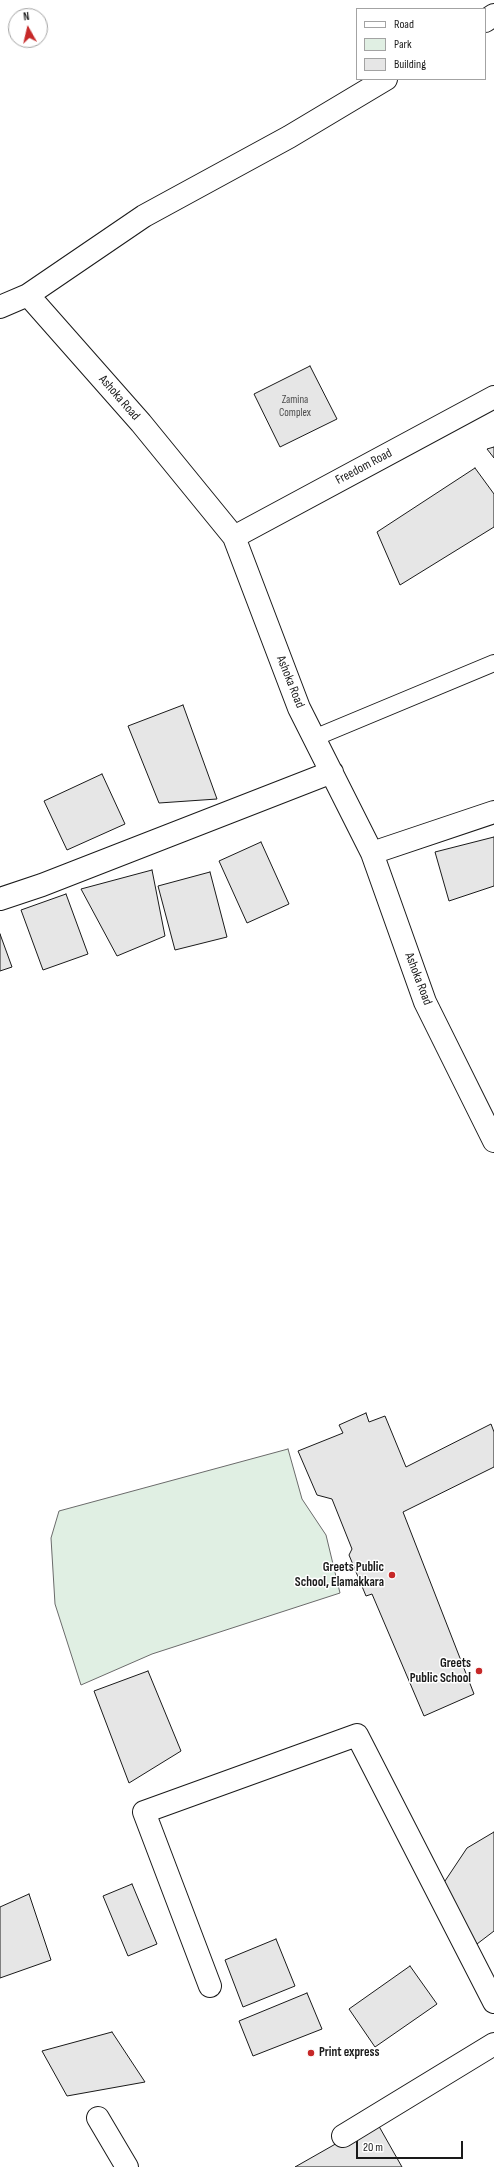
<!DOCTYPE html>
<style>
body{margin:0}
#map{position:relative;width:494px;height:2167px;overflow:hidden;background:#fff;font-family:"Sofia Sans Condensed",sans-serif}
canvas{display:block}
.legend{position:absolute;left:356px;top:8px;width:130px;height:72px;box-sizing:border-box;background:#fff;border:1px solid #a3a3a3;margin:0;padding:5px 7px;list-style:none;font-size:12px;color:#1a1a1a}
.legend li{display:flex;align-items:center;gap:8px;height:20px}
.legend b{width:20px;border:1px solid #a3a3a3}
.north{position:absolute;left:8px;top:8px;width:40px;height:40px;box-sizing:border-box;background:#fff;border:1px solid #a3a3a3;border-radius:50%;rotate:352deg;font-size:11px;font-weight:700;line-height:16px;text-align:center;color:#1a1a1a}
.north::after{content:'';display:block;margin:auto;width:14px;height:18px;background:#c62828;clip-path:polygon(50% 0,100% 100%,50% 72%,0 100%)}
.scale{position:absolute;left:356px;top:2141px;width:107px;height:18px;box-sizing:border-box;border:2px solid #1a1a1a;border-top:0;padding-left:5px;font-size:12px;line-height:14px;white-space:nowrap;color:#1a1a1a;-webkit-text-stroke:3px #fff;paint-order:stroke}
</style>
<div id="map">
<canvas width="494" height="2167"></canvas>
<ul class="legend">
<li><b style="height:5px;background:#fff"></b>Road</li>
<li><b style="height:11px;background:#e0efe3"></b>Park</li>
<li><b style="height:11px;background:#e6e6e6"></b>Building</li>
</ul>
<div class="north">N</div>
<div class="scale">20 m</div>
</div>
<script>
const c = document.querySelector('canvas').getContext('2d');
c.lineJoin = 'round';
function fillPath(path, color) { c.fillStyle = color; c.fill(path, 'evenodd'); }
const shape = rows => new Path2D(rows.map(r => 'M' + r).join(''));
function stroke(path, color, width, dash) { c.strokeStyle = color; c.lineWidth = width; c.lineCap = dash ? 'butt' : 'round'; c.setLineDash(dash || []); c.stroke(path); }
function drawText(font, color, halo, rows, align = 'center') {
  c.font = font + ' "Sofia Sans Condensed",sans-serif'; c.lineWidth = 3; c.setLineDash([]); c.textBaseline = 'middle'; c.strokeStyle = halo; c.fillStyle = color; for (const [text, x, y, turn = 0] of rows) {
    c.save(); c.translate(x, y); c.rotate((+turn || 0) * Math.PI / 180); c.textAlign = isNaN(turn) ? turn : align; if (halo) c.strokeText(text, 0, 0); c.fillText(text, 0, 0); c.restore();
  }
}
const green = shape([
 [288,1449,302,1499,326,1535,340,1593,152,1654,81,1685,55,1604,51,1538,59,1511,288,1449]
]);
fillPath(green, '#e0efe3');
stroke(green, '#6a6a6a', 1);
const building = shape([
 [310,366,337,419,280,447,254,394,310,366],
 [494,447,494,458,487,449,494,447],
 [475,468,494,494,494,527,400,585,377,532,475,468],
 [183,705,217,799,159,803,128,726,183,705],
 [102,774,125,824,67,850,44,801,102,774],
 [494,837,494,886,449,901,435,852,494,837],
 [261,842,289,904,247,923,219,861,261,842],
 [152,870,165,936,117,956,81,889,152,870],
 [210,872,227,937,175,950,158,886,210,872],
 [66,894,88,954,43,970,21,910,66,894],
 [0,934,12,967,0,971,0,934],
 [366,1413,369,1422,385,1416,406,1467,491,1424,494,1432,494,1467,403,1512,474,1694,424,1716,372,1594,366,1596,349,1555,352,1549,332,1499,317,1495,298,1451,343,1433,339,1425,366,1413],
 [148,1671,181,1751,129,1783,94,1691,148,1671],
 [494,1832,494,1931,477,1944,441,1887,467,1848,494,1832],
 [132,1884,157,1944,128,1956,103,1896,132,1884],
 [29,1894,51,1960,0,1978,0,1907,29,1894],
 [276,1939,295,1986,243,2007,225,1960,276,1939],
 [410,1966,437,2004,375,2047,349,2009,410,1966],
 [307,1993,322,2029,253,2056,239,2021,307,1993],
 [112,2032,145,2082,67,2096,42,2051,112,2032],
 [376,2121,402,2167,295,2167,376,2121]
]);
fillPath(building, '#e6e6e6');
stroke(building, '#1a1a1a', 1);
const lane = shape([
 [314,738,494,663]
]);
const street = shape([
 [485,21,494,15],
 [28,295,144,216,289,137,386,79],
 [0,307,28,295,141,423,234,537,299,708,372,853,425,1002,494,1141],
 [234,537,494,397],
 [372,853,494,812],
 [0,899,42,885,332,772],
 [210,1986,144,1812,357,1735,494,2002],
 [98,2118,127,2167],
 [343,2136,494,2044]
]);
stroke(lane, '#1a1a1a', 18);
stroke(street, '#1a1a1a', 24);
stroke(lane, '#fff', 16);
stroke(street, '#fff', 22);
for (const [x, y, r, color] of [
 [392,1575,4,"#c62828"],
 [479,1671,4,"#c62828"],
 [311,2053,4,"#c62828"]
]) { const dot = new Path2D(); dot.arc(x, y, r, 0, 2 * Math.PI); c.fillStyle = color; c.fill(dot); stroke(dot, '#fff', 1.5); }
drawText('11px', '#4d4d4d', null, [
 ["Zamina",295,400],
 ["Complex",295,413]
]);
drawText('13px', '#1a1a1a', '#fff', [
 ["Ashoka Road",119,398,49],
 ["Freedom Road",364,467,-28],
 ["Ashoka Road",290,682,68],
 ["Ashoka Road",418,979,69]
]);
drawText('bold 13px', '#1a1a1a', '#fff', [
 ["Greets Public",384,1568],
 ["School, Elamakkara",384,1583],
 ["Greets",471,1664],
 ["Public School",471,1679],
 ["Print express",319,2053,"left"]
], 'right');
</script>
